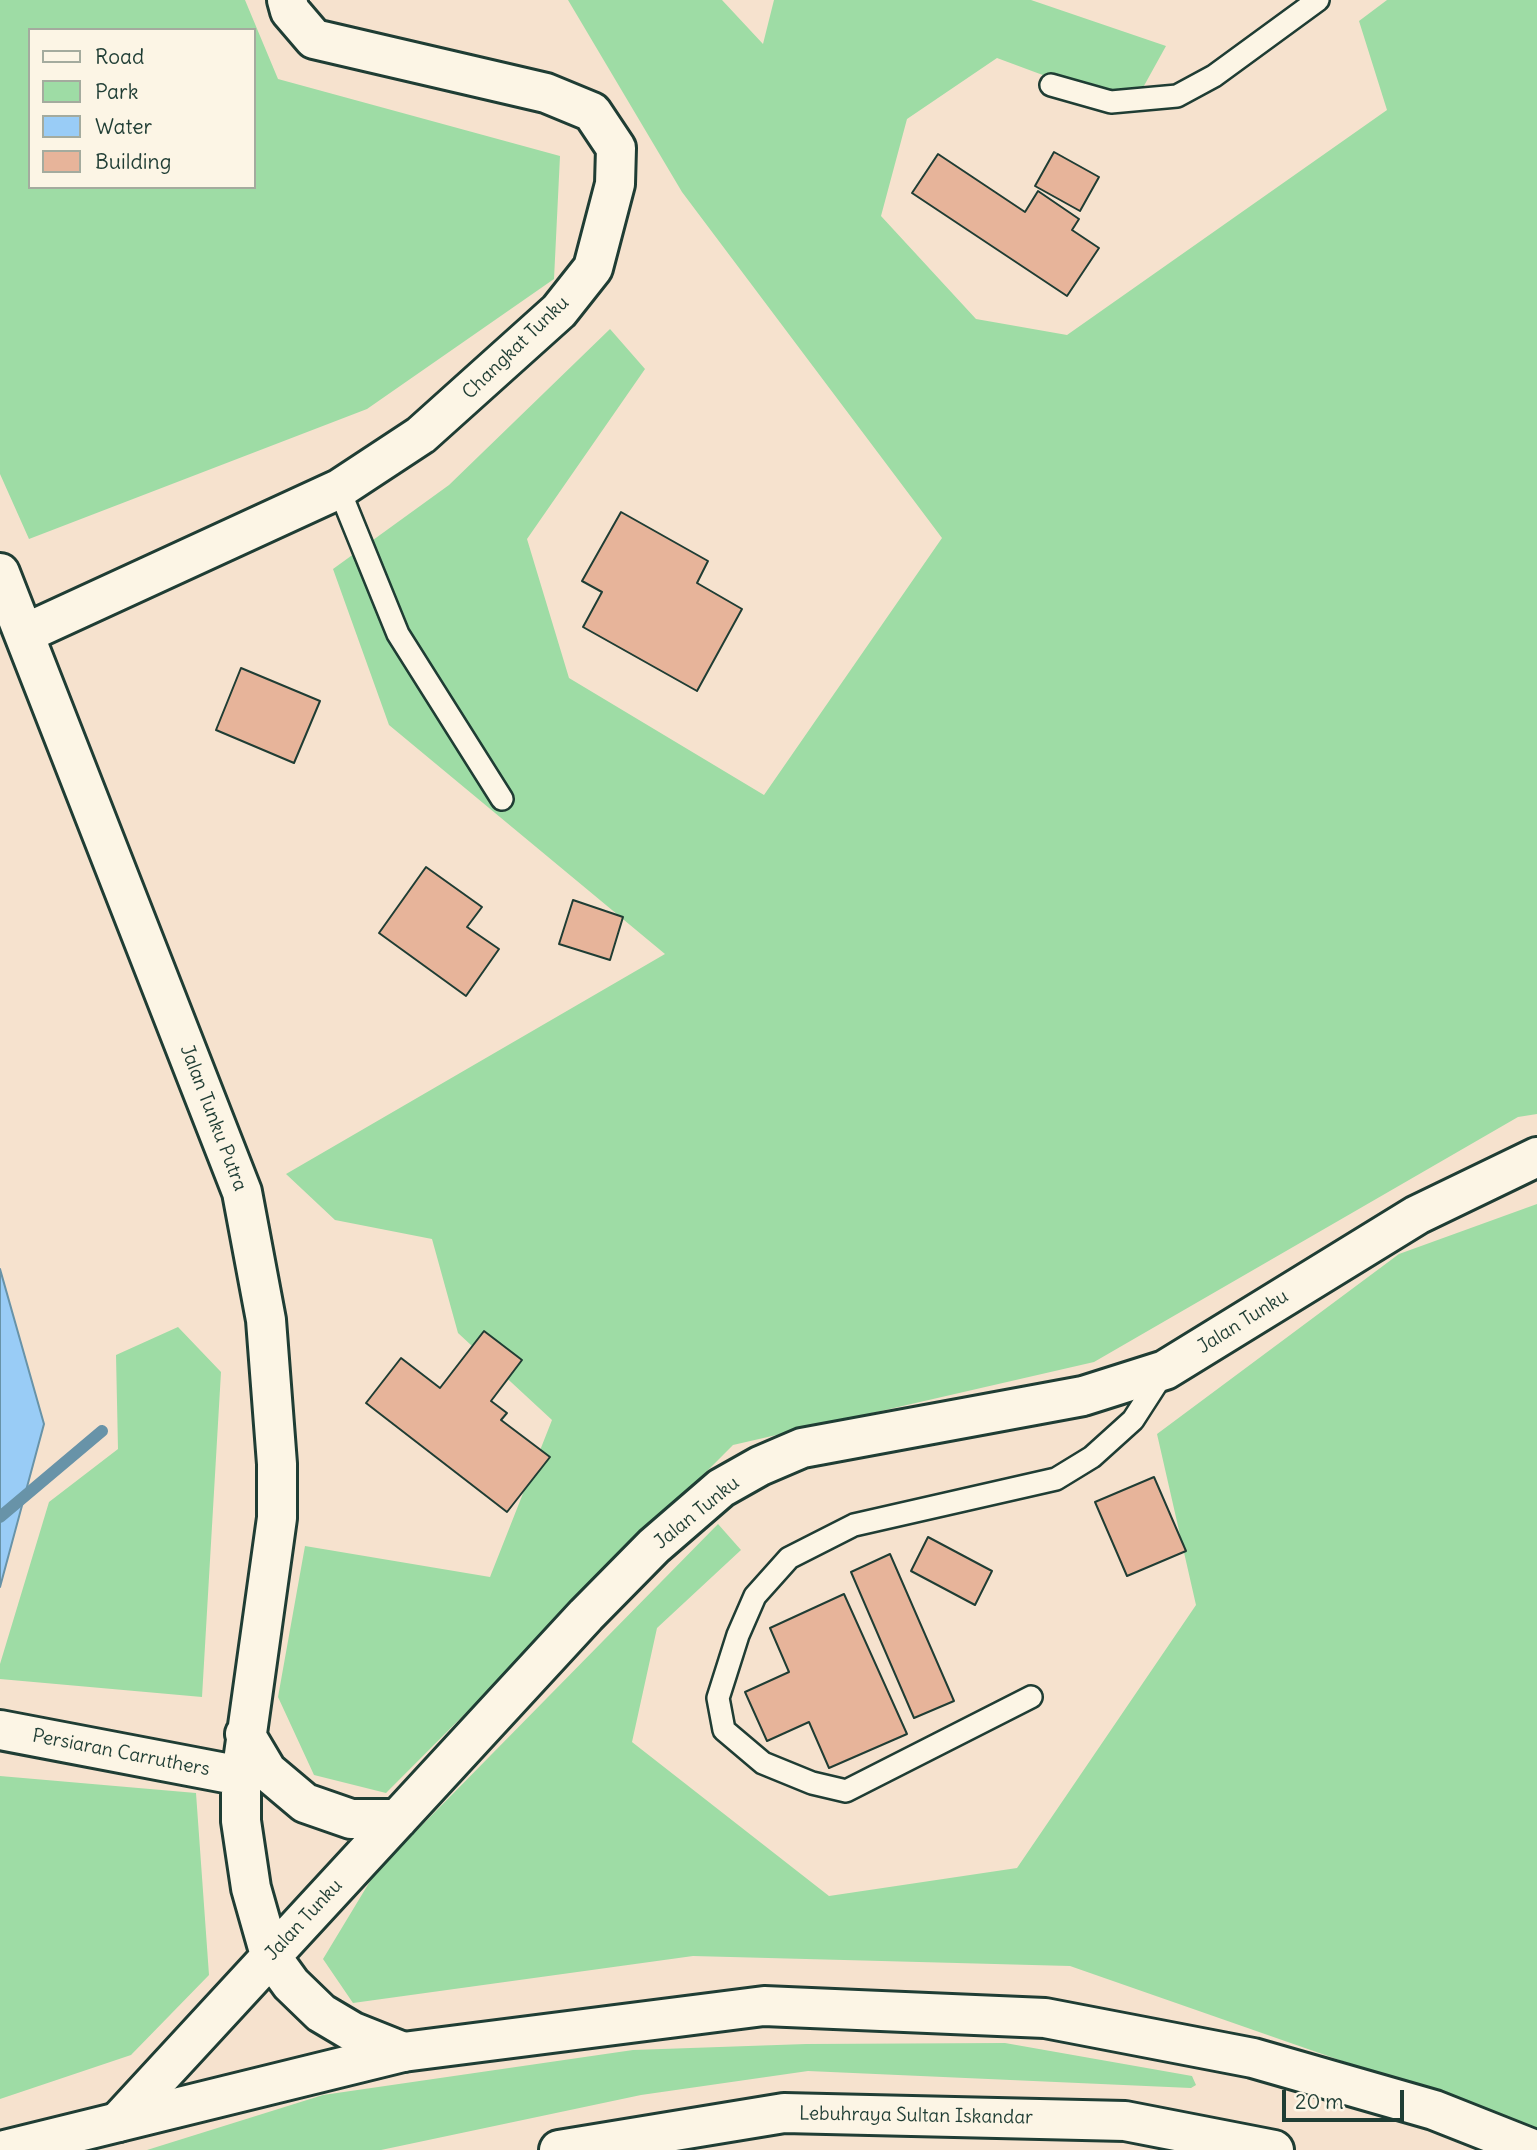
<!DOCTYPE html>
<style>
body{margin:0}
#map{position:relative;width:1537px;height:2150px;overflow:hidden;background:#f6e2ce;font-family:Delius,sans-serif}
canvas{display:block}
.legend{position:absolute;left:28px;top:28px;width:228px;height:161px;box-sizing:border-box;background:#fcf5e5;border:2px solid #a4ab9e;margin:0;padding:9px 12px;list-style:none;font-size:21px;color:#1f3d34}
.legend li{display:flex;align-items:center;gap:14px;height:35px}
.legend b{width:35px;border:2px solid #a4ab9e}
.scale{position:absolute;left:1282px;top:2090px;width:122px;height:32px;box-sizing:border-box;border:4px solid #1f3d34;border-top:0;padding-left:9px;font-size:21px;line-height:24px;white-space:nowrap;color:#1f3d34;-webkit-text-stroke:5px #fcf5e5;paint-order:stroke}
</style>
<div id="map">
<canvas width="1537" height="2150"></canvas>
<ul class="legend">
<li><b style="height:9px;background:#fcf5e5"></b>Road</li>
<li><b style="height:19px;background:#9edca5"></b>Park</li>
<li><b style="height:19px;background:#99ccf6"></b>Water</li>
<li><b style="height:19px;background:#e7b49a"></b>Building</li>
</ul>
<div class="scale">20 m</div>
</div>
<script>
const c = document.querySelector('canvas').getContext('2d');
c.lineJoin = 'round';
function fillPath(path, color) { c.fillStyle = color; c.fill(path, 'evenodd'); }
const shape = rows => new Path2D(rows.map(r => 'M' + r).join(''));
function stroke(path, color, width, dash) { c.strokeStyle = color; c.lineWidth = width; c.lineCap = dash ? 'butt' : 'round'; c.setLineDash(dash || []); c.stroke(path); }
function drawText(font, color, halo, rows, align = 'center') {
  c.font = font + ' Delius,sans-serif'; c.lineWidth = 7; c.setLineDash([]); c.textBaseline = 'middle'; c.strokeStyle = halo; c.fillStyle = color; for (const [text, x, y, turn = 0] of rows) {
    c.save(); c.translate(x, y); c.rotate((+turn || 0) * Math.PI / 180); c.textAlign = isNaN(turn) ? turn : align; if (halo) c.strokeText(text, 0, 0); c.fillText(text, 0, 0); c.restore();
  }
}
fillPath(shape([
 [0,0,245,0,278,79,560,156,554,279,367,409,29,539,0,474],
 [30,30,254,30,254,187,30,187],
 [568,0,722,0,763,44,774,0,1031,0,1166,46,1140,93,1075,87,997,58,907,119,881,216,976,319,1067,335,1387,110,1359,21,1387,0,1537,0,1537,1114,1518,1117,1094,1362,733,1445,386,1793,314,1775,278,1697,305,1546,490,1577,552,1420,458,1333,432,1239,335,1220,286,1174,665,954,389,725,333,569,449,485,610,329,645,369,527,539,569,678,764,795,942,538,682,192],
 [1537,1204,1537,2129,1070,1966,693,1956,353,2003,323,1959,375,1873,718,1524,741,1550,657,1628,632,1742,829,1896,1017,1868,1196,1605,1157,1434,1399,1254],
 [178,1327,221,1372,202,1697,0,1679,0,1664,49,1502,118,1449,116,1355],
 [0,1776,196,1793,209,1975,131,2055,0,2099],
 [1005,2043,1192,2076,1196,2085,1191,2088,808,2071,641,2095,381,2150,147,2150,323,2095,633,2050,806,2044]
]), '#9edca5');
const water = shape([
 [0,1269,44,1424,0,1587,0,1269]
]);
fillPath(water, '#99ccf6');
stroke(water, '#6893a8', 2);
stroke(shape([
 [0,1517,102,1431]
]), '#6893a8', 12);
const building = shape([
 [1054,152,1099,177,1080,211,1035,186,1054,152],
 [938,154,1025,212,1038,191,1079,219,1072,230,1099,248,1067,296,912,193,938,154],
 [621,512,708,561,697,583,742,609,697,691,583,627,602,592,582,581,621,512],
 [241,668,320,701,294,763,216,730,241,668],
 [426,867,482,907,467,927,499,949,466,996,379,933,426,867],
 [573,900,623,917,610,960,559,944,573,900],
 [484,1331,522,1360,491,1401,507,1413,501,1420,550,1457,507,1512,366,1403,401,1358,440,1388,484,1331],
 [1154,1477,1186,1551,1127,1576,1095,1502,1154,1477],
 [928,1537,992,1571,975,1605,911,1571,928,1537],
 [890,1554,954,1701,914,1718,851,1572,890,1554],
 [844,1594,907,1734,829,1768,809,1722,767,1741,745,1692,789,1672,770,1628,844,1594]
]);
fillPath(building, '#e7b49a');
stroke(building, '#1f3d34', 2);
const service = shape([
 [1051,85,1111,102,1177,96,1214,76,1318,0],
 [339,489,398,634,502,799],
 [1031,1697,846,1791,812,1783,763,1763,724,1730,718,1698,738,1635,755,1596,789,1558,854,1525,1056,1479,1092,1457,1133,1420,1164,1372]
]);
const minor = shape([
 [0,573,242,1192,266,1320,277,1464,277,1518,241,1776,241,1821,251,1888,270,1955,291,1984,321,2013,353,2032,403,2052],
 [26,633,339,489,421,435,559,311,593,268,615,184,616,148,592,112,546,93,314,39,290,11,287,0],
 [0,1730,241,1776],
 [245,1734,267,1771,305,1803,351,1819,398,1819],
 [118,2122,586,1615,654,1546,721,1488,760,1466,802,1448,1083,1396,1165,1370,1417,1215,1537,1157]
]);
const primary = shape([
 [5,2150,403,2052,764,2006,1045,2018,1253,2058,1434,2110,1535,2150],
 [559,2150,784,2113,1125,2121,1274,2150]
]);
stroke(service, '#1f3d34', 26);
stroke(minor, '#1f3d34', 44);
stroke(primary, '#1f3d34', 44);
stroke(service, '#fcf5e5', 21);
stroke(minor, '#fcf5e5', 38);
stroke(primary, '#fcf5e5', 38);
drawText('19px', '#1f3d34', '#fcf5e5', [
 ["Changkat Tunku",516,348,-44],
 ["Jalan Tunku Putra",213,1118,69],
 ["Jalan Tunku",1243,1322,-32],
 ["Jalan Tunku",697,1513,-39],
 ["Persiaran Carruthers",121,1753,11],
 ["Jalan Tunku",304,1920,-47],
 ["Lebuhraya Sultan Iskandar",916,2116,1]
]);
</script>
